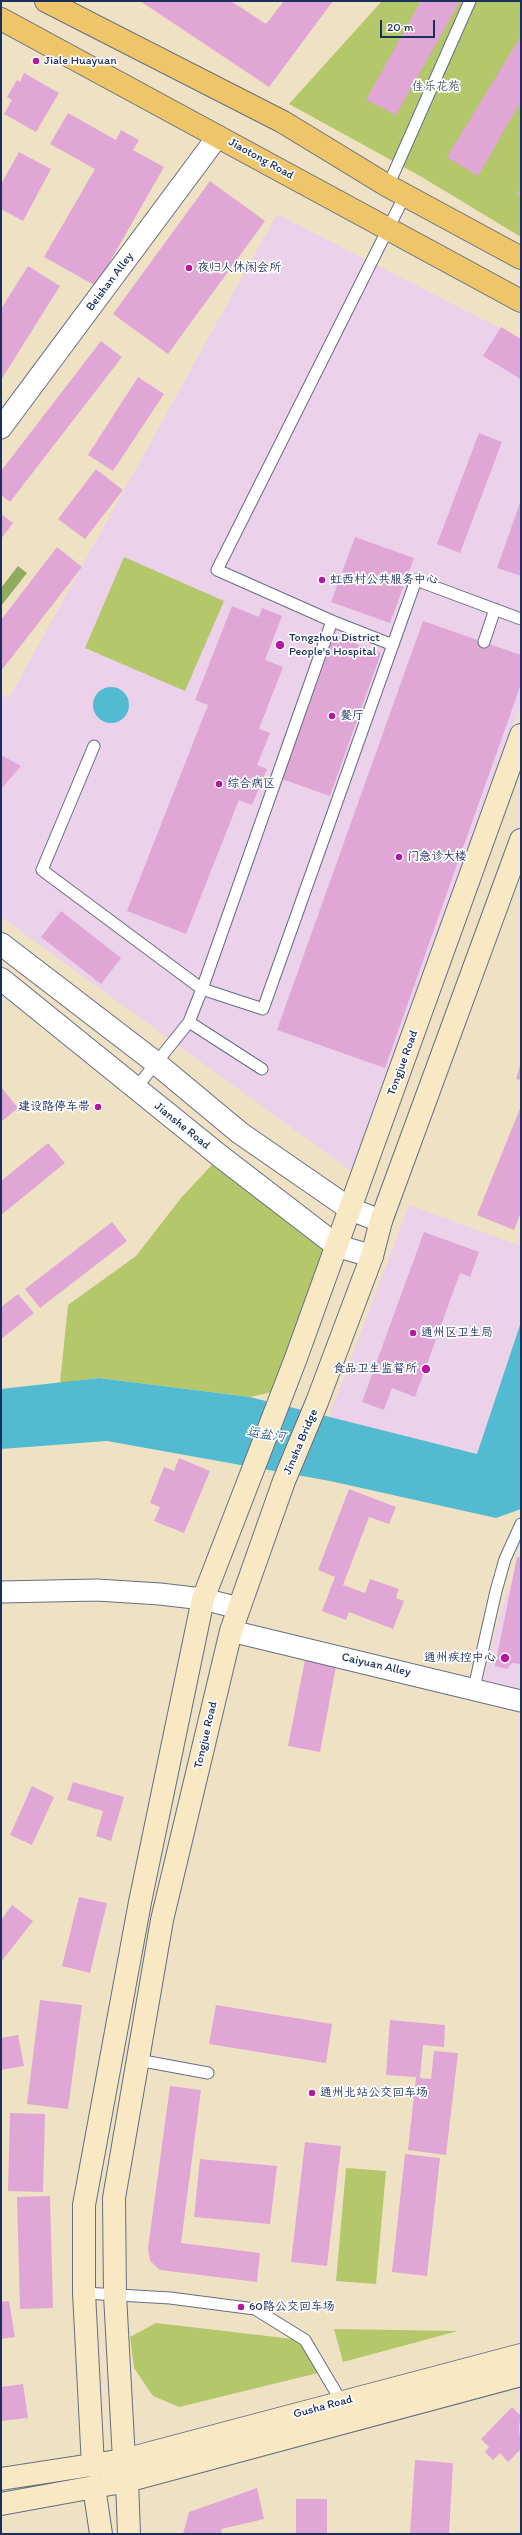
<!DOCTYPE html>
<meta charset="utf-8">
<style>
body{margin:0}
#map{position:relative;width:522px;height:2535px;overflow:hidden;background:#efe2c4;font-family:Itim,sans-serif}
canvas{display:block}
.frame{position:absolute;inset:0;border:2px solid #1b2f5e;pointer-events:none}
.scale{position:absolute;left:380px;top:20px;width:55px;height:18px;box-sizing:border-box;border:2px solid #1b2f5e;border-top:0;padding-left:5px;font-size:12px;line-height:14px;white-space:nowrap;color:#1b2f5e;-webkit-text-stroke:3px #fff;paint-order:stroke}
</style>
<div id="map">
<canvas width="522" height="2535"></canvas>
<div class="frame"></div>
<div class="scale">20 m</div>
</div>
<script>
const c = document.querySelector('canvas').getContext('2d');
c.lineJoin = 'round';
function fillPath(path, color) { c.fillStyle = color; c.fill(path, 'evenodd'); }
const shape = rows => new Path2D(rows.map(r => 'M' + r).join(''));
function stroke(path, color, width, dash) { c.strokeStyle = color; c.lineWidth = width; c.lineCap = dash ? 'butt' : 'round'; c.setLineDash(dash || []); c.stroke(path); }
function drawText(font, color, halo, rows, align = 'center') {
  c.font = font + ' Itim,"LXGW WenKai TC",sans-serif'; c.lineWidth = 3.5; c.setLineDash([]); c.textBaseline = 'middle'; c.strokeStyle = halo; c.fillStyle = color; for (const [text, x, y, turn = 0] of rows) {
    c.save(); c.translate(x, y); c.rotate((+turn || 0) * Math.PI / 180); c.textAlign = isNaN(turn) ? turn : align; if (halo) c.strokeText(text, 0, 0); c.fillText(text, 0, 0); c.restore();
  }
}
fillPath(shape([
 [277,214,521,339,521,703,354,1173,1,917,1,693,9,698],
 [409,1205,521,1246,521,1322,477,1454,329,1417],
 [521,1550,521,1701,481,1690,497,1625]
]), '#ecd1ea');
fillPath(shape([
 [382,1,521,1,521,237,420,176,289,104],
 [124,557,224,601,185,691,85,648],
 [220,1156,337,1246,282,1390,250,1397,99,1378,60,1383,68,1305,136,1256,181,1198],
 [346,2168,386,2171,376,2284,336,2281],
 [156,2323,310,2341,322,2372,179,2407,153,2396,134,2368,130,2337],
 [334,2329,458,2331,343,2362]
]), '#b4c76a');
fillPath(shape([
 [18,566,27,573,1,606,1,588]
]), '#8fac5e');
fillPath(shape([
 '93 705a18 18 0 1 1 36 0a18 18 0 1 1-36 0Z',
 [521,1322,521,1509,496,1518,330,1481,107,1441,1,1449,1,1389,99,1378,250,1397,477,1454]
]), '#53bbd1');
fillPath(shape([
 [140,1,231,1,266,24,284,1,333,1,269,87],
 [421,1,454,1,459,3,396,115,366,100],
 [521,36,521,101,478,176,447,157],
 [24,73,59,93,36,132,4,114,12,100,7,97,17,80,20,82],
 [68,113,116,140,121,130,139,140,133,150,164,167,96,286,44,257,95,169,50,144],
 [19,152,51,169,23,221,1,209,1,184],
 [210,181,265,221,168,354,113,314],
 [521,190,521,196,516,193],
 [28,266,60,286,1,380,1,309],
 [501,327,521,339,521,382,519,378,483,356],
 [101,341,122,357,10,502,1,495,1,471],
 [138,377,164,394,113,471,88,455],
 [479,433,502,442,460,553,437,544],
 [96,469,123,490,85,539,58,519],
 [521,500,521,576,497,568],
 [1,514,13,523,1,539],
 [355,537,414,558,390,623,331,602],
 [57,547,82,567,1,671,1,620],
 [232,606,259,617,262,608,282,616,265,660,283,667,259,729,270,733,257,765,267,769,252,805,239,800,186,934,127,911,208,705,195,700],
 [423,621,521,655,521,684,385,1068,277,1030],
 [334,636,381,653,330,796,282,779],
 [1,755,21,766,1,789],
 [61,911,121,958,101,984,41,937],
 [521,1062,521,1080,516,1079],
 [1,1087,18,1108,1,1122],
 [521,1106,521,1212,514,1230,477,1215],
 [48,1143,65,1163,1,1215,1,1181],
 [112,1222,127,1241,40,1308,25,1289],
 [424,1232,479,1252,470,1277,460,1273,415,1397,392,1388,384,1410,362,1402],
 [18,1294,34,1313,1,1339,1,1307],
 [179,1458,210,1471,184,1533,154,1521,160,1507,150,1503,164,1467,174,1471],
 [349,1489,396,1507,389,1524,369,1517,343,1585,365,1593,370,1579,399,1589,396,1598,404,1601,393,1629,349,1612,346,1620,322,1611,335,1577,318,1570],
 [517,1557,521,1558,521,1664,512,1663,507,1669,495,1666],
 [306,1655,337,1661,320,1752,288,1746],
 [73,1782,124,1797,111,1841,96,1836,103,1811,67,1800],
 [32,1786,54,1797,32,1845,10,1835],
 [79,1897,107,1903,90,1973,62,1966],
 [12,1905,33,1921,1,1962,1,1920],
 [40,2000,82,2005,68,2109,27,2104],
 [216,2005,332,2024,326,2063,209,2044],
 [390,2020,445,2025,444,2047,423,2045,420,2078,431,2079,434,2051,458,2053,446,2155,408,2150,416,2077,386,2075],
 [18,2035,24,2066,1,2070,1,2038],
 [170,2086,201,2090,181,2243,260,2253,257,2282,160,2270,150,2261,148,2248],
 [10,2113,45,2114,43,2192,8,2191],
 [305,2142,341,2146,327,2266,291,2262],
 [405,2154,440,2158,427,2276,392,2272],
 [200,2159,277,2166,270,2224,194,2217],
 [50,2196,53,2308,20,2309,17,2197],
 [9,2301,15,2337,1,2339,1,2302],
 [23,2384,28,2418,1,2421,1,2387],
 [512,2407,521,2416,519,2426,521,2449,508,2462,500,2453,493,2460,485,2452,489,2447,481,2439],
 [415,2460,453,2463,449,2534,410,2534],
 [257,2488,264,2519,221,2529,222,2534,183,2534,189,2512],
 [296,2499,327,2499,327,2534,296,2534]
]), '#e0a7d6');
const service = shape([
 [388,186,470,1],
 [332,621,393,645],
 [484,642,495,609],
 [94,746,42,870,202,989,332,621,217,570,405,195],
 [189,1022,262,1069],
 [136,1088,189,1022,202,989,263,1009,416,580,521,619],
 [474,1688,496,1591,505,1559,521,1524],
 [138,2060,208,2073],
 [84,2293,170,2298,255,2309,305,2340,344,2406]
]);
const minor = shape([
 [1,428,218,136],
 [1,1592,97,1590,160,1594,203,1599,239,1608],
 [231,1631,521,1701]
]);
const tertiary = shape([
 [1,944,151,1059,240,1133,350,1209,381,1221],
 [1,979,220,1156,337,1246,372,1256]
]);
const secondary = shape([
 [124,2460,115,2295,114,2198,162,1920,231,1631,284,1481,317,1402,372,1256,381,1221,521,840],
 [93,2466,84,2293,84,2205,140,1902,203,1599,296,1358,521,735],
 [1,2479,124,2460,521,2355],
 [127,2481,129,2534],
 [94,2487,101,2534],
 [1,2504,127,2481,521,2375]
]);
const primary = shape([
 [46,1,283,122,388,186,521,258],
 [1,19,521,301]
]);
stroke(service, '#656e82', 13);
stroke(minor, '#656e82', 23);
stroke(tertiary, '#656e82', 24);
stroke(secondary, '#656e82', 24);
stroke(primary, '#656e82', 24);
stroke(service, '#fff', 11);
stroke(minor, '#fff', 21);
stroke(tertiary, '#fff', 22);
stroke(secondary, '#f8e8c3', 22);
stroke(primary, '#eec569', 22);
for (const [x, y, r, color] of [
 [36,61,4,"#b5179e"],
 [189,268,4,"#b5179e"],
 [322,580,4,"#b5179e"],
 [280,645,5,"#b5179e"],
 [332,716,4,"#b5179e"],
 [219,784,4,"#b5179e"],
 [399,857,4,"#b5179e"],
 [98,1107,4,"#b5179e"],
 [413,1333,4,"#b5179e"],
 [426,1369,5,"#b5179e"],
 [505,1658,5,"#b5179e"],
 [312,2093,4,"#b5179e"],
 [241,2307,4,"#b5179e"]
]) { const dot = new Path2D(); dot.arc(x, y, r, 0, 2 * Math.PI); c.fillStyle = color; c.fill(dot); stroke(dot, '#fff', 1.5); }
drawText('12px', '#1b2f5e', '#fff', [
 ["Jiale Huayuan",44,61],
 ["夜归人休闲会所",197,268],
 ["虹西村公共服务中心",330,580],
 ["Tongzhou District",289,638],
 ["People's Hospital",289,652],
 ["餐厅",340,716],
 ["综合病区",227,784],
 ["门急诊大楼",407,857],
 ["建设路停车带",90,1107,"right"],
 ["通州区卫生局",421,1333],
 ["食品卫生监督所",417,1369,"right"],
 ["通州疾控中心",496,1658,"right"],
 ["通州北站公交回车场",320,2093],
 ["60路公交回车场",249,2307]
], 'left');
drawText('12px', '#495d62', '#fff', [
 ["佳乐花苑",436,87]
]);
drawText('12px', '#1b2f5e', '#fff', [
 ["Jiaotong Road",261,159,29],
 ["Beishan Alley",110,282,-53],
 ["Tongjue Road",403,1063,-70],
 ["Jianshe Road",182,1126,39],
 ["Jinsha Bridge",301,1442,-67],
 ["Caiyuan Alley",376,1665,13],
 ["Tongjue Road",206,1735,-77],
 ["Gusha Road",323,2407,-15]
]);
drawText('italic 13px', '#2f6086', '#fff', [
 ["运盐河",266,1435,9]
]);
</script>
